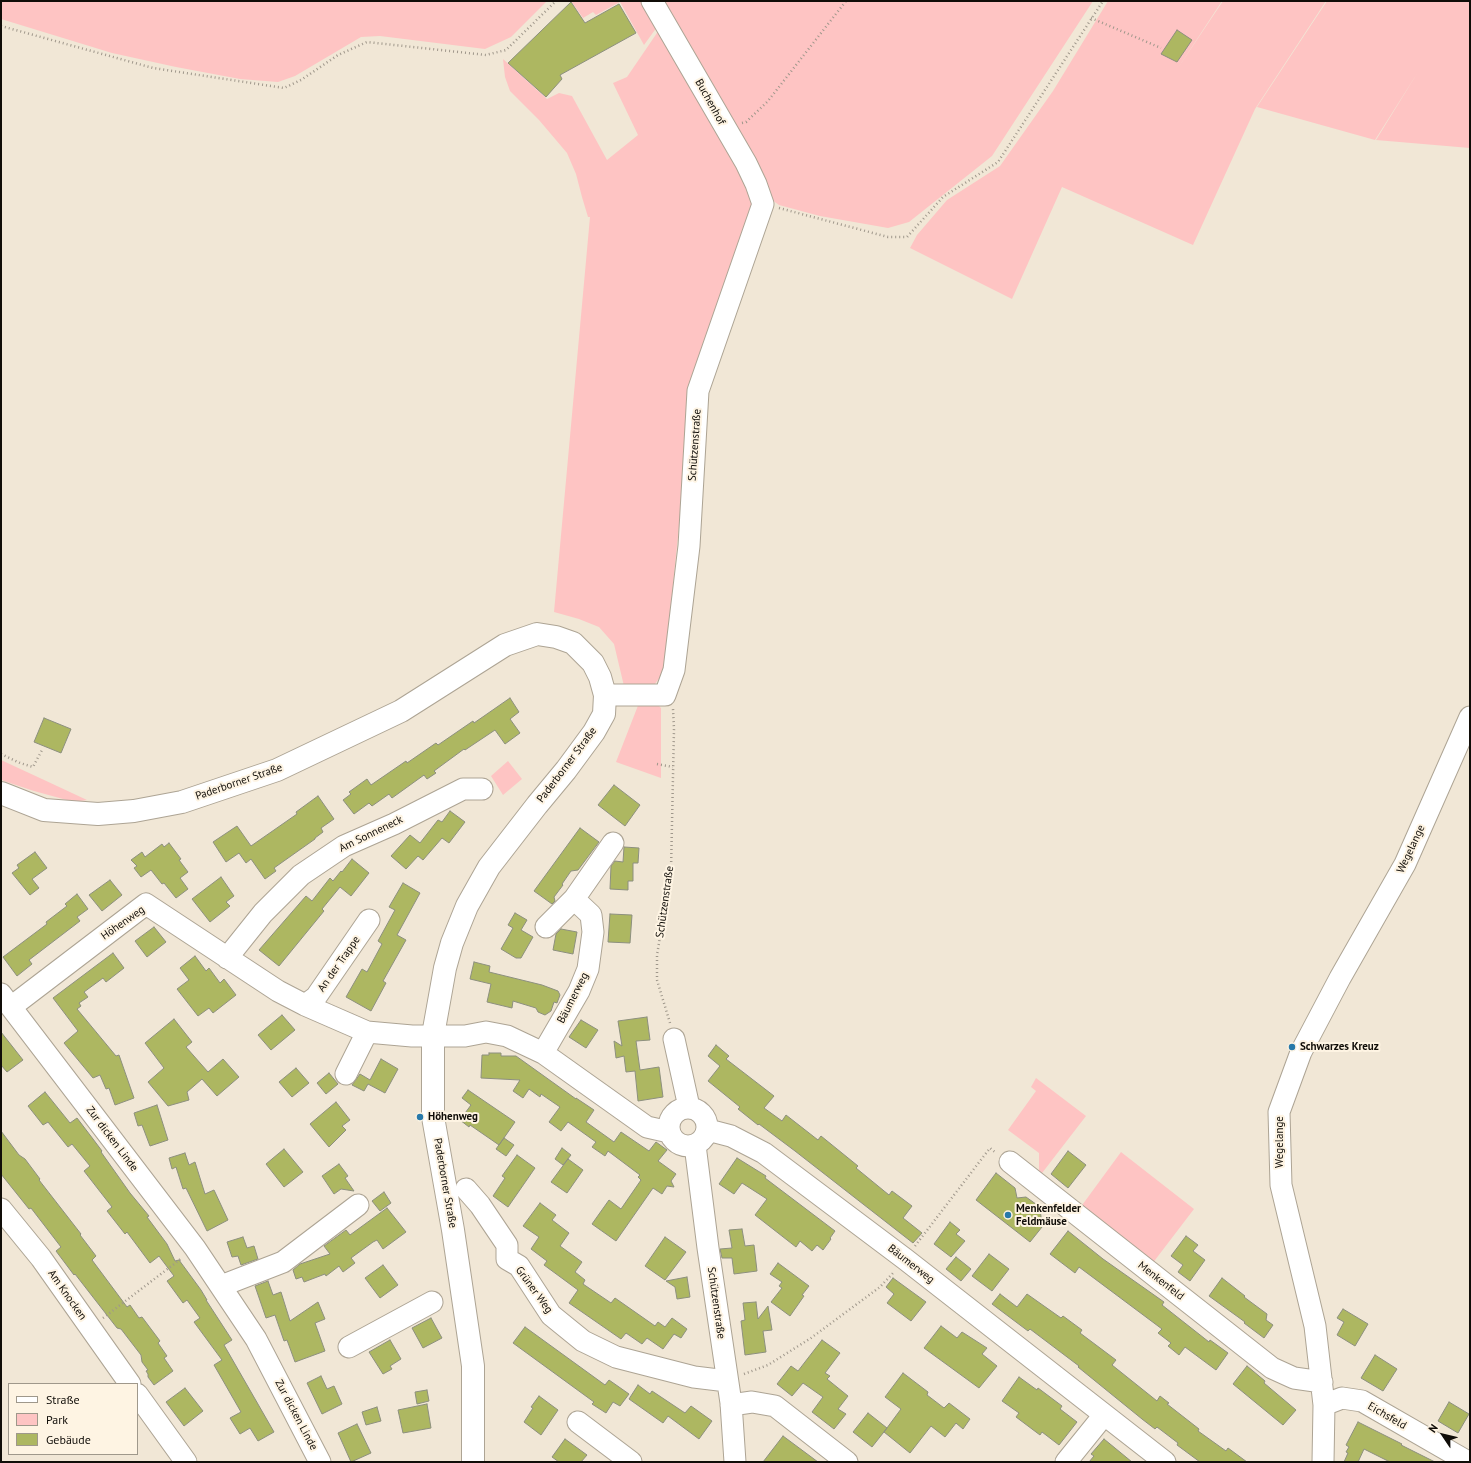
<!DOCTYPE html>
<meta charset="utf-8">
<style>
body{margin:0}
#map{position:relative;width:1471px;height:1463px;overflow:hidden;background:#f1e7d6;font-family:"PT Sans",sans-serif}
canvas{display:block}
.frame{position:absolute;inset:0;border:2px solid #100d08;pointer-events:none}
.legend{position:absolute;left:8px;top:1383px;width:130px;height:72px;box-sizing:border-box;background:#fef4e3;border:1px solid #9f988b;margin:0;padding:5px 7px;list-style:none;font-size:12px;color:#100d08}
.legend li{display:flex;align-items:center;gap:8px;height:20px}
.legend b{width:20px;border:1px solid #9f988b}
.north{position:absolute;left:1423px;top:1415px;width:40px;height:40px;-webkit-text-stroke:3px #fef4e3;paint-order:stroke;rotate:305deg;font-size:11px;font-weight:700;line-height:16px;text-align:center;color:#100d08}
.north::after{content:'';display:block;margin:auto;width:14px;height:18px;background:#100d08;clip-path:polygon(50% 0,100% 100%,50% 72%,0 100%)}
</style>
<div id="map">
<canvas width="1471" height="1463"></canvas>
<div class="frame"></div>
<ul class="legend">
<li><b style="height:5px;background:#fff"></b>Straße</li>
<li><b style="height:11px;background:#fec4c3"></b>Park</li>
<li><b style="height:11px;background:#adb761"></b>Gebäude</li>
</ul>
<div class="north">N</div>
</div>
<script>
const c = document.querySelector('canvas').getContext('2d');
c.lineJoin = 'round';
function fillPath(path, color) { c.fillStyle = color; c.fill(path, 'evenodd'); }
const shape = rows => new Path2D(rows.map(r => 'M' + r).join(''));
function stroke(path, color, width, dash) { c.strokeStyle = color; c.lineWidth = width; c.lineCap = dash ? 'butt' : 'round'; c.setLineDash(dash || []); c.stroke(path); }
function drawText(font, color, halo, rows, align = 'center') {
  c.font = font + ' "PT Sans",sans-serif'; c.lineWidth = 4; c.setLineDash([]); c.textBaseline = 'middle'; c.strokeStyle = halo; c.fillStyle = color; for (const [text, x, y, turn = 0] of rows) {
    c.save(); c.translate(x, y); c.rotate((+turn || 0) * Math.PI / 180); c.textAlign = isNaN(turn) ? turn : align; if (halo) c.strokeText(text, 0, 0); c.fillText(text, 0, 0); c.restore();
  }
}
fillPath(shape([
 [1,1,547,1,511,37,485,49,380,36,361,37,295,76,278,82,240,79,176,67,112,53,1,19],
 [571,1,649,1,756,198,693,390,664,672,654,685,624,686,614,644,599,627,579,619,554,612,590,217,588,217,582,197,576,174,567,153,539,120,510,91,505,77,503,59,547,99,559,93,572,96,607,160,638,135,613,83,627,77,659,30,657,27,644,45,620,2,596,15,593,12,583,18],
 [660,1,1093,1,992,156,909,222,888,228,820,216,779,205,764,194],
 [1108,1,1222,1,1178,68,1223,1,1326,1,1255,109,1193,245,1062,187,1012,299,910,248,917,235,947,200,1000,166,1053,91],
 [1327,1,1470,1,1470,148,1376,140,1418,72,1375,140,1257,107],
 [639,703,656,703,661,708,661,778,616,762],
 [1,760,42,779,87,800,74,802,34,791,4,781,1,779],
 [508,761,522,779,503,795,491,776],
 [1036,1078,1086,1116,1039,1177,1039,1153,1008,1130,1036,1091,1031,1087],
 [1121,1152,1194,1209,1152,1264,1080,1208]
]), '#fec4c3');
const building = shape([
 [571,2,585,23,619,4,636,33,560,75,562,79,546,97,508,63,571,2],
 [1177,30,1192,40,1177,62,1161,54,1177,30],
 [510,698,519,712,510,719,520,733,505,744,495,730,465,750,464,749,434,771,436,773,427,779,424,775,392,798,389,794,372,806,369,803,354,814,343,800,351,794,349,792,367,779,371,785,406,761,407,763,436,743,438,745,473,721,474,723,510,698],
 [44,718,71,729,61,753,34,742,44,718],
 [614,785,640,805,625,826,598,805,614,785],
 [318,796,334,819,321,828,323,832,315,838,315,839,274,868,276,871,265,879,251,859,246,863,239,853,226,862,213,842,237,826,251,846,297,814,296,812,318,796],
 [450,811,465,822,449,843,442,838,423,860,418,856,406,869,391,856,410,835,420,843,438,820,442,822,450,811],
 [580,828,599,842,578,870,571,871,562,884,563,885,554,897,555,901,552,904,534,891,580,828],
 [169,843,181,859,179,860,188,872,180,878,188,889,176,898,164,883,162,884,151,870,141,877,134,868,137,866,131,860,142,852,145,857,162,844,164,847,169,843],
 [624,847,639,848,638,863,633,863,633,881,628,881,628,890,610,889,611,866,615,861,623,862,624,847],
 [35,852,47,868,32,879,39,888,30,895,12,873,19,868,17,865,35,852],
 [352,859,369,873,351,896,340,887,322,909,324,911,279,966,259,950,306,896,312,901,330,878,333,881,341,871,342,872,352,859],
 [221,877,234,896,226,902,230,906,210,922,192,899,221,877],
 [110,880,122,895,102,911,89,895,110,880],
 [403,883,420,893,397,935,406,940,383,981,386,983,371,1011,346,997,362,969,367,972,382,944,378,941,395,910,389,907,403,883],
 [77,894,88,909,77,917,80,921,29,960,32,964,17,976,3,957,47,924,46,922,67,906,65,904,77,894],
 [515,913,527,920,521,930,533,937,521,958,516,958,501,949,513,928,508,925,515,913],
 [610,914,632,915,630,943,608,942,610,914],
 [154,927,166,942,147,957,135,941,154,927],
 [561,929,577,932,573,954,553,950,556,934,561,929],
 [113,953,124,968,106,982,103,978,84,992,88,997,79,1003,81,1006,77,1009,116,1056,119,1055,134,1098,115,1105,109,1088,106,1089,100,1075,93,1078,64,1043,78,1031,53,998,113,953],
 [195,956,206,971,209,968,220,983,224,979,236,995,213,1013,209,1008,198,1016,177,989,189,980,180,968,195,956],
 [474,962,490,966,489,972,542,985,558,991,560,995,557,1003,554,1002,551,1011,545,1015,538,1012,536,1008,513,1001,512,1008,487,1002,491,984,470,979,474,962],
 [282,1015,295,1030,271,1050,258,1035,282,1015],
 [647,1017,650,1040,636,1041,640,1070,659,1067,663,1097,638,1101,635,1071,626,1072,624,1056,616,1058,614,1041,622,1046,618,1021,647,1017],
 [174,1019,192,1042,186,1047,208,1072,223,1059,239,1077,217,1096,202,1079,187,1092,189,1100,168,1106,148,1082,164,1068,145,1043,174,1019],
 [581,1020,598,1030,586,1048,569,1037,581,1020],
 [1,1032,23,1060,7,1072,1,1065,1,1032],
 [716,1045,729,1056,726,1059,774,1096,764,1108,782,1121,786,1115,818,1140,821,1136,858,1166,856,1168,889,1195,892,1191,912,1206,903,1218,922,1233,913,1243,795,1151,759,1124,758,1125,738,1109,740,1107,708,1081,720,1066,708,1056,716,1045],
 [489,1053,501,1053,501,1056,516,1056,576,1099,576,1098,594,1110,586,1122,614,1142,621,1132,649,1151,656,1142,667,1150,658,1161,676,1174,671,1181,674,1187,667,1186,662,1194,653,1188,616,1241,592,1224,609,1200,621,1209,641,1180,638,1177,640,1175,608,1151,605,1156,592,1147,596,1142,568,1122,561,1131,549,1122,560,1107,541,1094,540,1097,529,1089,523,1098,513,1091,520,1080,481,1078,482,1055,489,1055,489,1053],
 [381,1059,398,1069,385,1093,368,1084,364,1091,352,1085,360,1074,370,1080,381,1059],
 [296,1068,309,1083,292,1097,279,1082,296,1068],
 [329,1073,338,1084,326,1094,317,1083,329,1073],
 [468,1090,515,1122,499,1145,470,1125,469,1127,460,1120,471,1105,462,1098,468,1090],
 [45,1092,70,1123,77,1118,93,1139,102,1151,101,1152,130,1193,149,1216,147,1217,167,1244,175,1261,179,1260,201,1290,207,1300,206,1300,232,1340,224,1345,274,1432,258,1441,250,1428,240,1434,230,1418,241,1412,214,1365,222,1360,194,1322,200,1318,187,1300,183,1303,167,1281,174,1276,159,1256,150,1263,127,1232,125,1234,107,1211,112,1207,84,1171,90,1166,72,1144,68,1147,48,1122,43,1125,28,1106,45,1092],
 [336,1102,350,1120,342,1126,346,1130,329,1147,310,1124,336,1102],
 [157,1105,168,1140,150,1146,142,1125,138,1126,134,1113,157,1105],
 [1,1131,19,1155,25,1159,40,1179,39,1180,81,1234,80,1235,96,1256,92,1260,127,1307,130,1305,139,1318,142,1317,160,1341,158,1343,167,1356,164,1358,173,1371,154,1385,148,1377,148,1374,146,1371,148,1370,142,1362,141,1355,121,1329,117,1328,75,1274,74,1275,56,1251,61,1247,31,1208,29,1209,1,1174,1,1131],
 [504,1138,514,1145,506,1156,496,1149,504,1138],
 [562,1148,571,1155,563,1165,555,1159,562,1148],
 [284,1149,303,1172,284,1187,266,1164,284,1149],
 [1068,1151,1086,1165,1068,1188,1051,1174,1068,1151],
 [185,1153,189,1165,195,1162,205,1194,214,1190,228,1220,207,1231,186,1188,183,1189,176,1167,172,1169,169,1158,185,1153],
 [517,1155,535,1168,508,1207,493,1196,505,1178,502,1176,517,1155],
 [737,1158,766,1176,765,1178,835,1231,830,1238,831,1239,823,1250,817,1245,812,1251,800,1241,796,1247,755,1215,767,1199,742,1183,734,1194,719,1184,737,1158],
 [568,1159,583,1170,567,1193,551,1182,568,1159],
 [339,1164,348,1176,345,1178,354,1191,341,1189,334,1194,322,1176,339,1164],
 [996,1173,1015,1188,1017,1198,1026,1197,1040,1207,1042,1227,1030,1242,976,1200,996,1173],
 [384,1192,391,1203,380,1211,372,1201,384,1192],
 [540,1203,556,1215,552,1220,569,1233,560,1246,582,1262,575,1272,585,1280,583,1284,611,1303,615,1298,655,1326,658,1322,665,1327,672,1318,687,1329,681,1338,674,1334,663,1349,647,1338,642,1344,626,1333,621,1339,569,1303,578,1290,544,1265,547,1261,531,1249,539,1237,523,1226,540,1203],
 [387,1208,406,1232,383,1249,377,1240,373,1242,351,1258,355,1263,343,1272,339,1266,326,1276,325,1274,304,1282,302,1277,296,1279,293,1270,300,1264,330,1254,324,1246,346,1230,350,1235,387,1208],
 [950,1222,960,1230,956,1234,965,1241,951,1257,934,1244,950,1222],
 [742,1229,745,1246,754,1245,757,1271,734,1274,732,1258,722,1258,720,1249,732,1248,729,1230,742,1229],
 [1068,1231,1103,1259,1164,1302,1162,1305,1209,1342,1210,1340,1228,1353,1216,1370,1185,1347,1179,1355,1168,1346,1171,1343,1158,1333,1162,1329,1079,1267,1075,1273,1050,1254,1068,1231],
 [1186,1236,1198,1245,1193,1251,1205,1260,1190,1281,1178,1272,1183,1265,1171,1256,1186,1236],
 [243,1237,247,1248,254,1246,258,1259,241,1265,238,1256,232,1257,227,1242,243,1237],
 [665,1237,686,1252,665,1280,645,1266,665,1237],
 [989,1254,1009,1269,992,1291,972,1276,989,1254],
 [956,1257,971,1269,961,1281,946,1269,956,1257],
 [778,1263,809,1286,802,1295,804,1296,790,1316,771,1302,782,1288,779,1286,782,1282,770,1274,778,1263],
 [383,1265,398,1285,380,1298,365,1278,383,1265],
 [687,1277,690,1297,677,1299,675,1287,666,1281,687,1277],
 [893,1278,926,1302,911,1321,887,1303,894,1294,886,1287,893,1278],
 [1222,1278,1245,1296,1244,1297,1267,1314,1266,1320,1273,1325,1264,1338,1244,1323,1245,1322,1209,1296,1222,1278],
 [268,1281,273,1295,281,1292,290,1321,318,1302,325,1319,315,1323,325,1351,295,1362,287,1340,284,1341,275,1315,266,1318,255,1286,268,1281],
 [1000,1294,1017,1307,1027,1294,1061,1318,1063,1316,1082,1330,1080,1333,1116,1360,1112,1365,1157,1401,1160,1396,1169,1403,1167,1404,1199,1429,1198,1431,1226,1451,1228,1448,1247,1462,1200,1462,1177,1445,1178,1443,1157,1427,1155,1429,1142,1419,1078,1367,1079,1366,1030,1329,1028,1331,992,1304,1000,1294],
 [756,1302,758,1319,768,1306,772,1330,763,1331,766,1352,745,1355,741,1321,745,1320,743,1303,756,1302],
 [1343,1309,1368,1324,1355,1346,1337,1335,1344,1322,1337,1318,1343,1309],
 [431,1318,442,1338,423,1348,412,1328,431,1318],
 [941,1326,957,1338,962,1332,987,1348,982,1354,997,1366,979,1388,924,1348,941,1326],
 [525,1327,605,1385,609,1380,629,1394,620,1406,613,1402,606,1413,592,1404,594,1402,513,1343,525,1327],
 [390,1340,401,1359,390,1366,392,1369,383,1374,369,1352,390,1340],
 [822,1340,840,1353,825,1373,830,1376,827,1379,848,1396,838,1409,846,1414,834,1429,812,1412,823,1397,803,1383,792,1396,777,1384,791,1366,798,1371,822,1340],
 [1375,1355,1397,1369,1383,1391,1361,1378,1375,1355],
 [1247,1366,1265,1381,1264,1383,1296,1410,1283,1425,1233,1384,1247,1366],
 [903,1373,928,1392,927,1395,944,1408,949,1403,970,1419,963,1429,956,1423,945,1437,931,1426,910,1453,884,1432,901,1409,885,1397,903,1373],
 [321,1376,327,1389,334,1386,342,1404,322,1414,307,1383,321,1376],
 [1019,1377,1037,1390,1038,1388,1062,1406,1060,1409,1077,1422,1059,1445,1042,1432,1040,1435,1016,1417,1019,1413,1002,1401,1019,1377],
 [638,1385,650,1394,652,1391,685,1413,691,1406,712,1421,699,1439,668,1416,663,1423,629,1399,638,1385],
 [185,1388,203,1411,184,1426,166,1402,185,1388],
 [427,1390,429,1401,417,1404,415,1392,427,1390],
 [539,1396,558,1410,541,1435,524,1422,533,1408,531,1407,539,1396],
 [1449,1402,1469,1414,1458,1433,1438,1421,1449,1402],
 [427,1404,431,1428,403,1433,398,1410,427,1404],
 [377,1407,381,1421,366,1425,362,1412,377,1407],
 [868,1413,887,1428,872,1447,853,1432,868,1413],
 [1358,1422,1402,1444,1401,1445,1435,1462,1390,1462,1364,1449,1358,1462,1344,1462,1348,1453,1346,1452,1349,1447,1346,1445,1358,1422],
 [357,1424,371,1453,351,1462,338,1433,357,1424],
 [783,1436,818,1462,763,1462,783,1436],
 [565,1439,587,1455,581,1462,559,1462,552,1457,565,1439],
 [1104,1439,1132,1462,1089,1462,1094,1456,1091,1454,1104,1439]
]);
fillPath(building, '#adb761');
stroke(building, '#8c8f7e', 1);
const minor = shape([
 [605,695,665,695,674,670,689,546,698,391,763,204,756,184,746,163,652,1],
 [546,927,574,899,613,843],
 [227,958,263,913,301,875,344,846,394,824,463,789,482,789],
 [1,994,195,1248,256,1339,320,1462],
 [305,1005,316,997,369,920],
 [11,1007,146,904,278,991,305,1005,367,1032,412,1036,465,1036,486,1032,507,1036,543,1053,647,1127,669,1132],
 [674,1039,689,1107],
 [543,1053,579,991,588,969,593,932,591,915,574,899],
 [346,1074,367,1032],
 '669 1127a19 19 0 1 1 38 0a19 19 0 1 1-38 0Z',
 [708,1130,731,1136,764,1153,905,1259,1165,1462],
 [695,1145,708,1248,731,1403,735,1462],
 [1010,1162,1272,1368,1294,1378,1322,1382],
 [466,1189,480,1205,507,1245,507,1259,519,1266,551,1315,583,1341,616,1357,694,1377,727,1381],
 [1,1209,41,1258,130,1384],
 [221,1286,283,1262,358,1205],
 [349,1347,432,1302],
 [137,1394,186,1462],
 [731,1405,752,1402,775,1406,847,1462],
 [1324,1405,1342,1398,1362,1401,1468,1462],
 [578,1422,631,1462],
 [1066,1462,1104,1415],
 [1323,1462,1324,1405,1315,1326,1281,1185,1279,1112,1301,1052,1340,978,1405,864,1470,717]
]);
const major = shape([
 [1,793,44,810,98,814,134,811,182,802,277,770,401,711,505,645,537,634,556,637,573,643,593,663,600,677,605,695,604,714,594,732,566,770,537,805,489,867,467,906,452,943,445,968,433,1035,433,1117,453,1230,473,1366,473,1462]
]);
stroke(minor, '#ada494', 23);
stroke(major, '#ada494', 24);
stroke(shape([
 [1091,18,1161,48],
 [1,26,153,68,284,88,301,80,338,55,367,42,486,55,506,50,556,1],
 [742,123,746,122,768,101,846,1],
 [779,208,888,237,907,237,943,197,998,162,1103,1],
 [1,754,20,763,33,767,42,750],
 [657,764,673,767],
 [670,1023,657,980,657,955,671,871,674,729,673,709],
 [915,1246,990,1148,996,1153],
 [103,1318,182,1258],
 [744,1374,768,1365,811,1338,880,1287,894,1272]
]), '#9f978b', 2.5, [1, 3]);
stroke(minor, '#fff', 21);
stroke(major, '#fff', 22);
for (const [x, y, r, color] of [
 [1292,1047,4,"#2879aa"],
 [420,1117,4,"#2879aa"],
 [1008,1215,4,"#2879aa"]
]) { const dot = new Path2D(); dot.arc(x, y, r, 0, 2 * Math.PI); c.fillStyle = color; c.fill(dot); stroke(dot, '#fef4e3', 1.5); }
drawText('11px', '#100d08', '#fef4e3', [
 ["Buchenhof",710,102,61],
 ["Schützenstraße",695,445,-86],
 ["Paderborner Straße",567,765,-53],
 ["Paderborner Straße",239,782,-19],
 ["Am Sonneneck",371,834,-26],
 ["Wegelange",1411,849,-65],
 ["Schützenstraße",665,902,-82],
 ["Höhenweg",123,923,-35],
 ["An der Trappe",339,964,-55],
 ["Bäumerweg",573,998,-63],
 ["Zur dicken Linde",112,1139,53],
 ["Wegelange",1280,1142,-90],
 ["Paderborner Straße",445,1183,80],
 ["Bäumerweg",911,1264,38],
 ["Menkenfeld",1161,1281,38],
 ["Grüner Weg",534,1290,54],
 ["Am Knocken",67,1295,55],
 ["Schützenstraße",716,1303,82],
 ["Zur dicken Linde",296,1415,62],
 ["Eichsfeld",1387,1416,30]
]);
drawText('bold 11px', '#100d08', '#fef4e3', [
 ["Schwarzes Kreuz",1300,1047],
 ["Höhenweg",428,1117],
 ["Menkenfelder",1016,1209],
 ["Feldmäuse",1016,1222]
], 'left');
</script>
